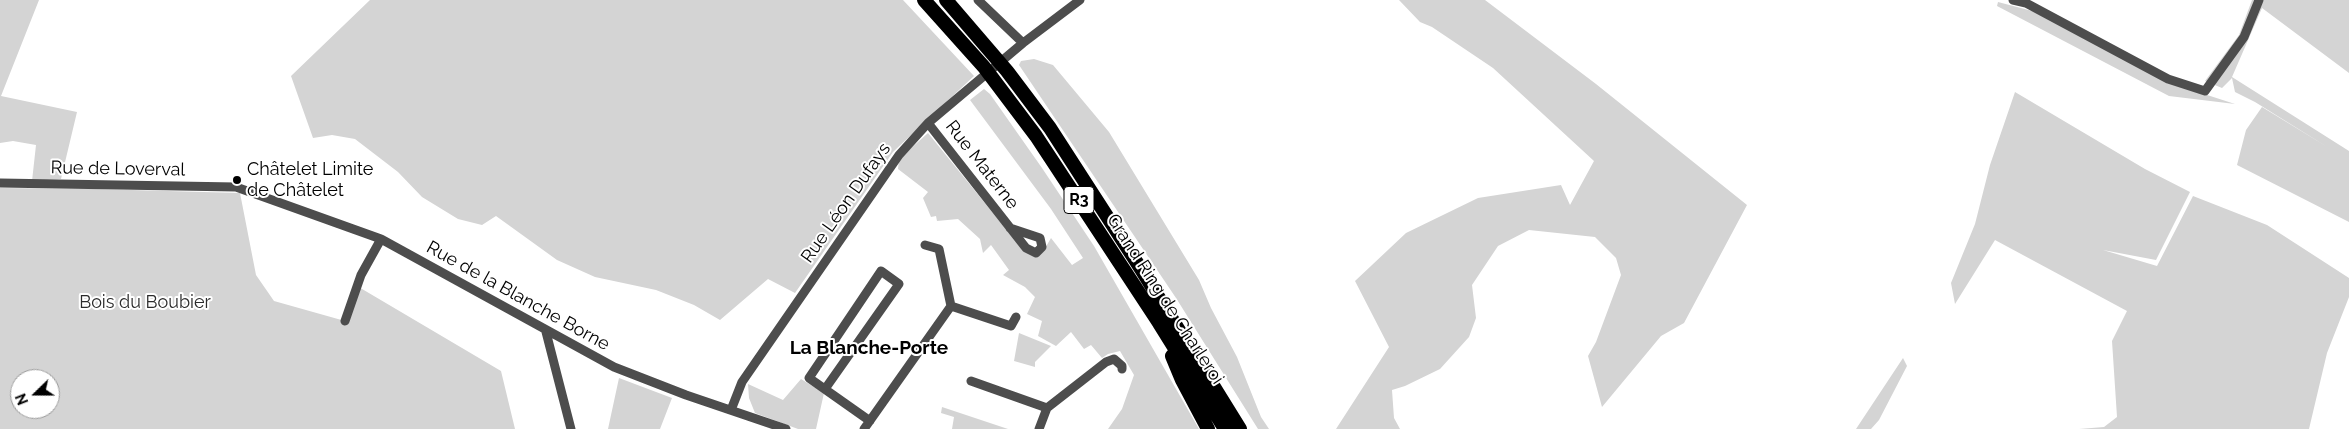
<!DOCTYPE html>
<meta charset="utf-8">
<style>
body{margin:0}
#map{position:relative;width:2349px;height:429px;overflow:hidden;background:#fff;font-family:Raleway,sans-serif}
canvas{display:block}
.north{position:absolute;left:10px;top:369px;width:50px;height:50px;box-sizing:border-box;background:#fff;border:1px solid #999;border-radius:50%;rotate:248deg;font-size:14px;font-weight:700;line-height:20px;text-align:center;color:#000}
.north::after{content:'';display:block;margin:auto;width:18px;height:22px;background:#000;clip-path:polygon(50% 0,100% 100%,50% 72%,0 100%)}
</style>
<div id="map">
<canvas width="2349" height="429"></canvas>
<div class="north">N</div>
</div>
<script>
const c = document.querySelector('canvas').getContext('2d');
c.lineJoin = 'round';
function fillPath(path, color) { c.fillStyle = color; c.fill(path, 'evenodd'); }
const shape = rows => new Path2D(rows.map(r => 'M' + r).join(''));
function stroke(path, color, width, dash) { c.strokeStyle = color; c.lineWidth = width; c.lineCap = dash ? 'butt' : 'round'; c.setLineDash(dash || []); c.stroke(path); }
function drawText(font, color, halo, rows, align = 'center') {
  c.font = font + ' Raleway,sans-serif'; c.lineWidth = 4; c.setLineDash([]); c.textBaseline = 'middle'; c.strokeStyle = halo; c.fillStyle = color; for (const [text, x, y, turn = 0] of rows) {
    c.save(); c.translate(x, y); c.rotate((+turn || 0) * Math.PI / 180); c.textAlign = isNaN(turn) ? turn : align; if (halo) c.strokeText(text, 0, 0); c.fillText(text, 0, 0); c.restore();
  }
}
fillPath(shape([
 [0,0,39,0,1,96,77,112,61,179,32,181,36,145,13,141,0,143],
 [370,0,903,0,974,76,893,152,795,293,768,279,720,320,694,305,656,290,595,277,557,260,496,216,482,225,458,219,422,197,398,172,355,139,332,135,313,138,291,76],
 [1399,0,1485,0,1596,84,1747,205,1684,323,1661,336,1602,407,1588,356,1596,342,1621,275,1616,258,1595,237,1529,230,1498,246,1472,285,1476,318,1469,337,1440,369,1405,386,1392,390,1394,418,1400,429,1336,429,1389,347,1355,281,1406,233,1478,198,1561,185,1570,205,1594,161,1493,68,1432,27,1420,22],
 [2252,0,2349,0,2349,73,2262,8,2232,77,2349,151,2349,222,2237,165,2246,130,2262,107,2329,148,2255,102,2235,92,2232,78,2222,88,2205,81,2239,35],
 [1998,2,2036,12,2170,83,2235,104,2169,96,1997,6],
 [1034,59,1053,65,1109,132,1199,280,1211,308,1237,357,1261,417,1269,429,1258,429,1176,298,1019,65,1021,61],
 [984,89,990,94,1042,168,1094,246,1199,429,1108,429,1122,409,1134,375,1120,351,1108,354,1102,358,1091,345,1084,349,1071,332,1056,346,1038,336,1042,321,1027,314,1035,297,1025,287,1003,275,1009,270,991,245,983,253,980,239,958,219,937,221,936,216,931,217,923,198,928,192,898,169,899,159,928,133,1023,250,1044,250,1051,238,1072,265,1083,258,1051,209,970,100],
 [2015,92,2145,169,2190,192,2156,260,2103,250,2157,266,2193,196,2267,225,2349,278,2349,297,2327,353,2309,429,2079,429,2104,427,2117,417,2112,341,2127,311,1995,240,1955,304,1951,283,1975,224,1990,165],
 [0,188,95,189,240,193,256,275,274,301,345,321,357,286,501,371,515,429,0,429],
 [20,379,50,379,50,409,20,409],
 [1019,333,1051,346,1035,362,1035,367,1014,361],
 [1903,358,1907,366,1879,420,1871,429,1856,429],
 [619,378,672,398,660,429,608,429],
 [801,379,824,393,816,429,798,429,755,413,749,398,748,384,783,400],
 [942,407,1008,429,952,429,954,417,941,413]
]), '#d4d4d4');
stroke(shape([
 [978,0,1023,43],
 [2013,0,2026,3,2168,79,2205,91,2244,37,2259,0],
 [928,123,935,132,1026,248,1036,253,1042,247,1040,238,1010,228],
 [0,183,236,187,381,239,614,367,686,395,786,429],
 [951,306,1011,326,1016,317],
 [345,321,361,275,381,239],
 [546,332,571,429],
 [971,381,1047,408],
 [825,389,899,284,881,271,809,378,870,421],
 [731,410,742,382,899,155,928,123,1023,43,1080,0],
 [864,429,951,306,939,249,925,245],
 [1039,429,1047,408,1106,362,1114,359,1122,366,1122,369]
]), '#4d4d4d', 9);
stroke(shape([
 [924,0,984,67,1036,136,1159,323,1225,429],
 [946,0,1007,71,1050,128,1141,269,1240,429],
 [1172,356,1182,380,1208,429]
]), '#000', 14);
for (const [x, y, r, color] of [
 [237,180,5,"#000"]
]) { const dot = new Path2D(); dot.arc(x, y, r, 0, 2 * Math.PI); c.fillStyle = color; c.fill(dot); stroke(dot, '#fff', 2); }
for (const [x, y, w] of [
 [1079,200,30]
]) { const box = new Path2D(); box.roundRect(x - w / 2, y - 13.5, w, 27, 4); c.fillStyle = '#fff'; c.fill(box); stroke(box, '#000', 1); }
drawText('bold 16px', '#000', null, [
 ["R3",1079,200]
]);
drawText('18px', '#000', '#fff', [
 ["Rue Materne",982,165,52],
 ["Rue de Loverval",118,169,1],
 ["Rue Léon Dufays",846,203,-55],
 ["Rue de la Blanche Borne",518,296,29],
 ["Grand Ring de Charleroi",1165,299,57]
]);
drawText('18px', '#000', '#fff', [
 ["Châtelet Limite",247,170],
 ["de Châtelet",247,191]
], 'left');
drawText('18px', '#2b2b2b', '#fff', [
 ["Bois du Boubier",145,303]
]);
drawText('bold 19px', '#000', '#fff', [
 ["La Blanche-Porte",869,348]
]);
</script>
